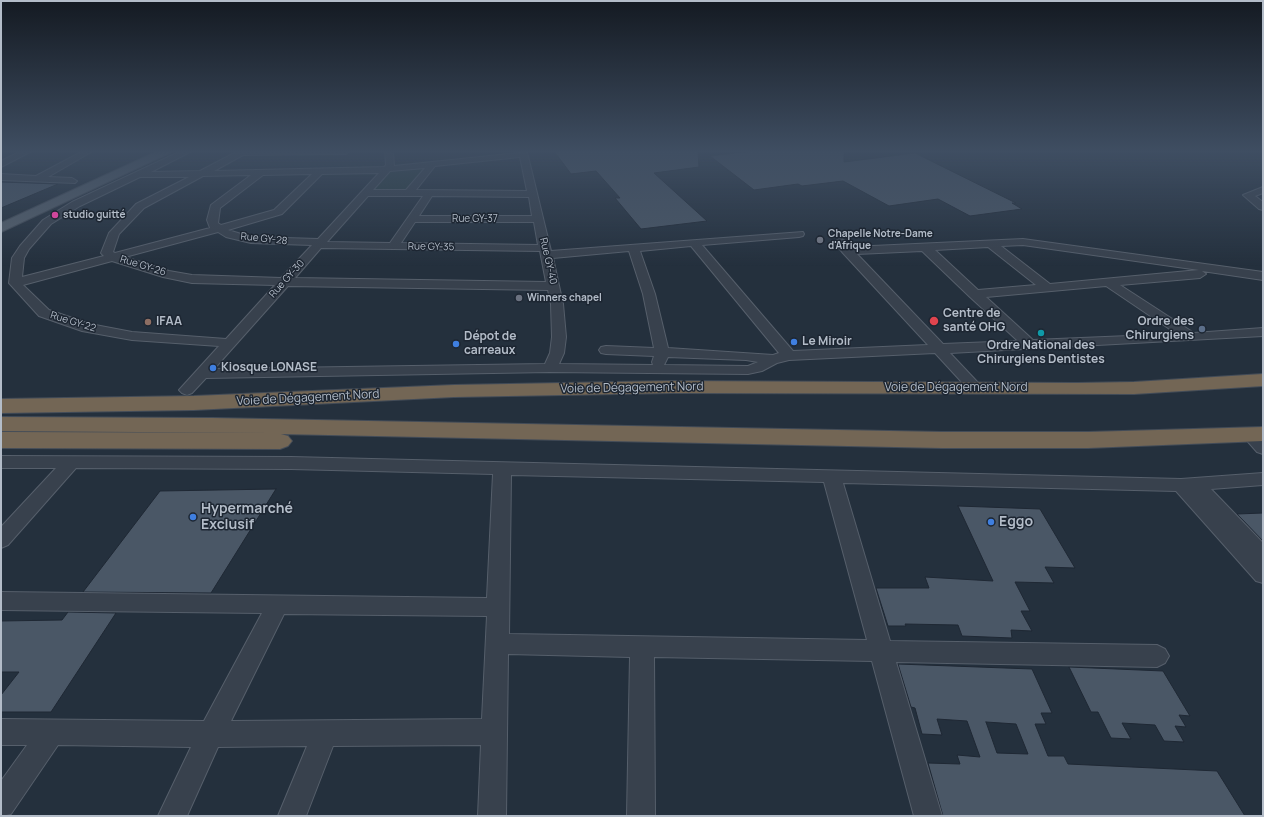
<!DOCTYPE html>
<meta charset="utf-8">
<style>
body{margin:0}
#map{position:relative;width:1264px;height:817px;overflow:hidden;background:#24303d;font-family:Manrope,sans-serif}
canvas{display:block}
.frame{position:absolute;inset:0;border:2px solid #b3bcc8;pointer-events:none}
</style>
<div id="map">
<canvas width="1264" height="817"></canvas>
<div class="frame"></div>
</div>
<script>
const c = document.querySelector('canvas').getContext('2d');
c.lineJoin = 'round';
function fillPath(path, color) { c.fillStyle = color; c.fill(path, 'evenodd'); }
const shape = rows => new Path2D(rows.map(r => 'M' + r).join(''));
function stroke(path, color, width, dash) { c.strokeStyle = color; c.lineWidth = width; c.lineCap = dash ? 'butt' : 'round'; c.setLineDash(dash || []); c.stroke(path); }
function drawText(font, color, halo, rows, align = 'center') {
  c.font = font + ' Manrope,sans-serif'; c.lineWidth = 3; c.setLineDash([]); c.textBaseline = 'middle'; c.strokeStyle = halo; c.fillStyle = color; for (const [text, x, y, turn = 0] of rows) {
    c.save(); c.translate(x, y); c.rotate((+turn || 0) * Math.PI / 180); c.textAlign = isNaN(turn) ? turn : align; if (halo) c.strokeText(text, 0, 0); c.fillText(text, 0, 0); c.restore();
  }
}
fillPath(shape([
 [420,167,423,170,408,190,401,191,374,190,389,171]
]), '#263c3e');
const building = shape([
 [554,151,698,151,699,167,654,173,707,221,641,229,615,198,620,198,596,171,571,174,554,151],
 [753,151,844,151,844,162,915,153,1016,203,1012,203,1022,209,970,216,938,199,889,206,843,181,802,186,798,184,754,190,710,156,753,151],
 [1,182,58,184,1,208,1,182],
 [276,489,211,593,83,592,160,491,276,489],
 [958,506,1040,509,1075,568,1045,567,1054,583,1015,582,1030,611,1021,611,1032,631,1011,630,1012,638,962,636,958,625,905,624,906,626,888,626,876,588,929,588,925,577,993,581,958,506],
 [1263,513,1263,541,1237,514,1263,513],
 [68,612,116,613,51,712,1,712,1,695,19,672,1,672,1,621,62,620,68,612],
 [898,664,1032,669,1052,713,1041,713,1046,724,1035,724,1048,756,1064,756,1068,764,1217,771,1245,816,943,816,928,763,960,764,957,755,980,757,967,721,937,719,942,735,922,734,915,708,911,707,898,664],
 [986,722,1016,724,1028,754,997,753,986,722],
 [1069,667,1163,671,1190,716,1179,715,1186,727,1175,726,1184,742,1164,741,1155,725,1122,723,1131,739,1111,738,1098,712,1091,712,1069,667]
]);
fillPath(building, '#4a5766');
stroke(building, '#1f2834', 1);
const street = shape([
 [21,151,32,151,1,167,1,161,21,151],
 [83,151,93,151,48,177,72,178,77,181,75,183,1,180,1,174,36,176,83,151],
 [181,151,192,151,151,172,200,171,238,151,350,151,346,154,243,155,214,171,384,167,386,165,385,151,393,151,394,166,527,152,551,251,803,232,804,234,803,236,799,237,702,245,793,351,928,345,843,253,834,242,840,239,844,240,851,247,1023,239,1263,272,1263,280,1202,271,1206,274,1200,278,1120,285,1194,333,1263,328,1263,336,950,353,983,388,980,391,975,393,970,391,935,353,789,360,777,363,762,371,748,374,550,372,206,378,192,393,187,395,182,393,179,390,219,346,132,340,82,331,39,316,9,283,12,258,20,246,43,220,72,202,181,151],
 [520,157,527,191,416,190,435,166,520,157],
 [425,168,406,190,373,190,390,171,425,168],
 [379,173,318,239,251,237,228,230,282,214,322,174,379,173],
 [312,174,274,210,221,225,218,223,220,208,263,175,312,174],
 [251,175,211,205,207,220,210,228,115,253,113,252,119,234,144,208,203,176,251,175],
 [140,177,189,177,136,204,109,233,101,253,104,256,22,277,24,258,29,249,51,224,80,206,140,177],
 [368,196,423,196,390,243,327,242,368,196],
 [432,196,529,197,532,216,419,216,432,196],
 [415,222,534,222,538,245,401,243,415,222],
 [218,232,226,237,251,243,312,245,281,278,192,275,169,271,125,257,218,232],
 [1023,245,1199,270,1050,284,1001,246,1023,245],
 [691,246,779,353,773,355,668,348,655,294,640,251,691,246],
 [988,247,1036,285,978,290,935,250,988,247],
 [321,248,540,251,546,282,295,278,321,248],
 [629,251,643,294,654,348,606,346,601,347,599,350,601,353,606,354,654,356,652,362,653,365,559,364,564,353,566,337,563,304,553,258,629,251],
 [922,251,970,297,1018,341,943,344,857,254,922,251],
 [112,261,163,277,192,283,275,285,226,339,132,332,90,324,49,310,23,285,112,261],
 [288,286,548,290,551,304,552,337,550,353,545,364,214,369,288,286],
 [1106,286,1177,334,1033,340,986,297,1106,286],
 [668,357,746,360,758,362,748,366,664,365,668,357],
 [1263,187,1263,193,1255,196,1263,202,1263,210,1259,209,1243,195,1263,187],
 [1250,430,1256,431,1263,438,1263,454,1257,452,1242,435,1244,431,1250,430],
 [1,456,291,457,1181,479,1263,473,1263,485,1211,489,1263,543,1263,583,1256,581,1176,491,843,483,890,641,1157,645,1165,649,1169,656,1165,663,1157,667,896,662,942,816,914,816,872,661,654,657,655,816,627,816,630,657,508,654,506,816,478,816,481,745,333,746,306,816,278,816,307,746,218,747,187,816,158,816,191,747,58,745,11,814,1,816,1,781,27,745,1,745,1,719,204,721,262,613,1,610,1,592,487,598,493,474,291,469,76,468,8,545,1,548,1,527,56,468,1,468,1,456],
 [511,475,824,482,867,640,509,634,511,475],
 [284,614,487,616,482,719,231,721,284,614]
]);
const primary = shape([
 [158,151,174,151,1,232,1,223,158,151]
]);
const highway = shape([
 [1263,374,1263,386,1134,394,672,393,454,397,194,410,1,413,1,399,194,396,454,385,672,381,1077,383,1134,382,1263,374],
 [1,417,212,418,942,432,1088,432,1263,427,1263,441,1088,448,942,448,281,434,288,436,292,441,288,446,280,449,1,448,1,432,273,433,1,431,1,417]
]);
stroke(street, '#565f6b', 2);
stroke(primary, '#444d59', 2);
stroke(highway, '#434c58', 2);
fillPath(street, '#38414d');
fillPath(primary, '#56616d');
fillPath(highway, '#736655');
const sky = c.createLinearGradient(0, 0, 0, 266);
sky.addColorStop(0, '#141a22');
sky.addColorStop(0.57, '#3f4e62');
sky.addColorStop(1, '#3f4e6200');
c.fillStyle = sky;
c.fillRect(0, 0, 1264, 266);
for (const [x, y, r, color] of [
 [55,215,4,"#d1479c"],
 [820,240,4,"#6b7280"],
 [519,298,4,"#6b7280"],
 [934,321,5,"#e0444e"],
 [148,322,4,"#8d6e63"],
 [1202,329,4,"#5c6f8a"],
 [1041,333,4,"#0f9aa8"],
 [794,342,4,"#3f7fe0"],
 [456,344,4,"#3f7fe0"],
 [213,368,4,"#3f7fe0"],
 [193,517,4,"#3f7fe0"],
 [991,522,4,"#3f7fe0"]
]) { const dot = new Path2D(); dot.arc(x, y, r, 0, 2 * Math.PI); c.fillStyle = color; c.fill(dot); stroke(dot, '#1d2632', 1.5); }
drawText('bold 10px', '#b3bcc8', '#1d2632', [
 ["studio guitté",63,215],
 ["Chapelle Notre-Dame",828,234],
 ["d'Afrique",828,246],
 ["Winners chapel",527,298]
], 'left');
drawText('10px', '#b3bcc8', '#1d2632', [
 ["Rue GY-37",475,219],
 ["Rue GY-28",264,239,6],
 ["Rue GY-35",431,247,1],
 ["Rue GY-40",548,261,77],
 ["Rue GY-26",143,266,17],
 ["Rue GY-30",287,279,-48],
 ["Rue GY-22",73,322,17]
]);
drawText('bold 12px', '#b3bcc8', '#1d2632', [
 ["Centre de",943,314],
 ["santé OHG",943,328],
 ["IFAA",156,322],
 ["Ordre des",1194,322,"right"],
 ["Chirurgiens",1194,336,"right"],
 ["Dépot de",464,337],
 ["carreaux",464,351],
 ["Le Miroir",802,342],
 ["Ordre National des",1041,346,"center"],
 ["Chirurgiens Dentistes",1041,360,"center"],
 ["Kiosque LONASE",221,368]
], 'left');
drawText('12px', '#b3bcc8', '#1d2632', [
 ["Voie de Dégagement Nord",632,388,-1],
 ["Voie de Dégagement Nord",956,388],
 ["Voie de Dégagement Nord",308,398,-3]
]);
drawText('bold 14px', '#b3bcc8', '#1d2632', [
 ["Hypermarché",201,509],
 ["Exclusif",201,525],
 ["Eggo",999,522]
], 'left');
</script>
